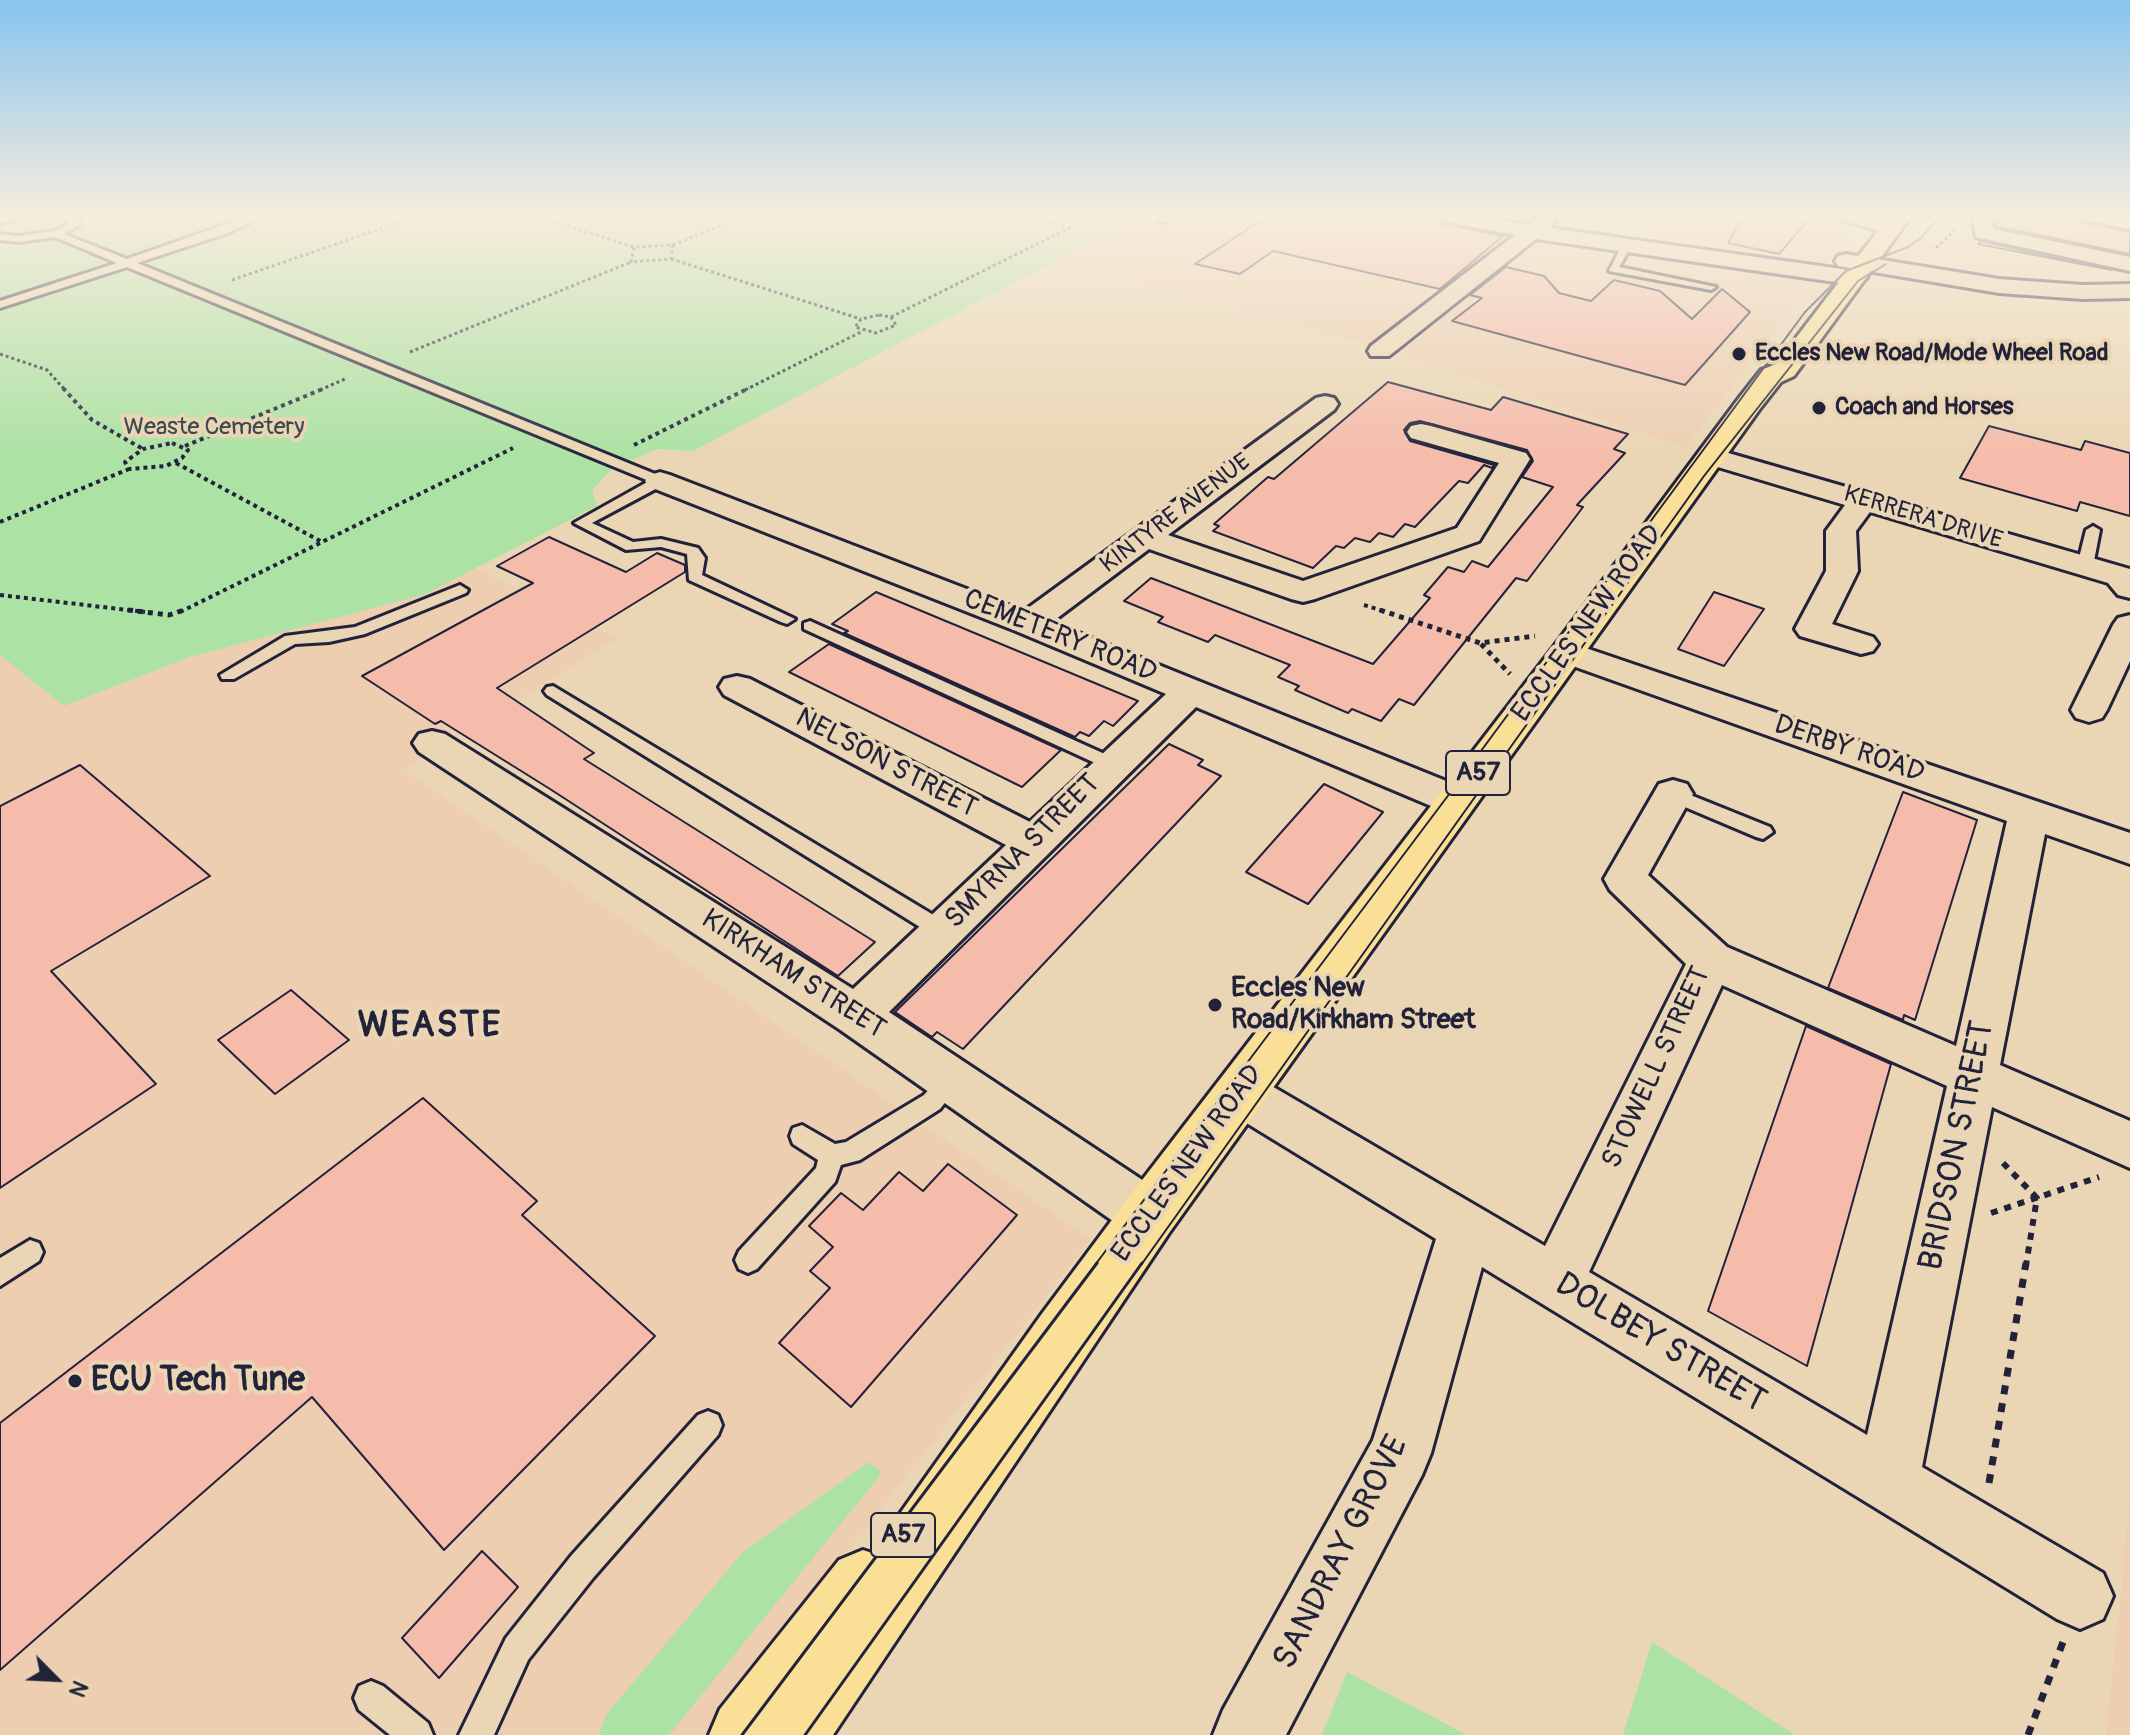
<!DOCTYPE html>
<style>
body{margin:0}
#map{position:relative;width:2130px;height:1735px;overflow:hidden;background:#ead6b4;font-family:Pangolin,sans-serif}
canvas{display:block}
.north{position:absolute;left:16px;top:1639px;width:80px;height:80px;-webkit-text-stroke:6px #ead6b4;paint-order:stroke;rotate:114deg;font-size:22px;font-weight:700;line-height:32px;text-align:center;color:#22223b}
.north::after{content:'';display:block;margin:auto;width:28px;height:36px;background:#22223b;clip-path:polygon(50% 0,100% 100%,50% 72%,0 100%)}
</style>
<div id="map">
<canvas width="2130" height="1735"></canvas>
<div class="north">N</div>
</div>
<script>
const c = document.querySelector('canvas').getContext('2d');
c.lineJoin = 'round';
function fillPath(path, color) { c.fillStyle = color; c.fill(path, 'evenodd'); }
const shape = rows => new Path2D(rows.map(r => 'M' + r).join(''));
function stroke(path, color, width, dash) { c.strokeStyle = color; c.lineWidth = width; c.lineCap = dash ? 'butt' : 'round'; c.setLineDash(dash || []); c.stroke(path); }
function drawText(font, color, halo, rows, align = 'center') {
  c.font = font + ' Pangolin,sans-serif'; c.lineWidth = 8; c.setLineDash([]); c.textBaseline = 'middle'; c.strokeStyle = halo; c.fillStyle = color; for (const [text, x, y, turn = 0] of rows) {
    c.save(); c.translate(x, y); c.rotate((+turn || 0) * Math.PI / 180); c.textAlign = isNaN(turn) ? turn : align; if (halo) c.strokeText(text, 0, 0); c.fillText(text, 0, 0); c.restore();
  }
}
fillPath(shape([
 [1121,215,1822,215,1852,228,1686,447,1363,343,1057,261,1136,219],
 [475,568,618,638,404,770,1091,1239,705,1735,0,1735,0,655,64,706,190,657,425,593],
 [2130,1486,2130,1735,2106,1735,2123,1573]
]), '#edceb1');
fillPath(shape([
 [0,215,1121,215,1137,219,693,451,657,449,612,469,592,490,597,506,425,594,190,657,64,706,0,655],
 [869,1462,882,1473,669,1735,599,1735,606,1715,743,1552],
 [1652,1642,1795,1735,1623,1735],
 [1347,1672,1467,1735,1322,1735]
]), '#ace2a4');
const building = shape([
 [1269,215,1430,215,1442,224,1503,236,1440,289,1273,251,1240,274,1195,264,1269,215],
 [1744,215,1812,215,1779,254,1728,243,1744,215],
 [1999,215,2076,215,2081,222,2130,232,2130,254,1996,226,1999,215],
 [1981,241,2112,270,1978,244,1981,241],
 [1506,267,1544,276,1559,293,1591,301,1614,280,1660,291,1692,319,1722,289,1750,312,1685,385,1452,321,1482,298,1470,295,1506,267],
 [1388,382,1491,410,1503,397,1628,434,1614,449,1625,453,1577,505,1583,507,1527,581,1516,578,1414,705,1399,699,1381,721,1352,709,1348,713,1295,690,1299,686,1278,677,1290,665,1215,635,1208,642,1158,622,1163,617,1124,601,1151,578,1373,664,1430,598,1424,595,1448,567,1464,572,1472,561,1488,567,1553,487,1522,477,1533,461,1527,450,1420,421,1410,423,1404,430,1410,441,1494,465,1492,468,1484,465,1468,483,1459,481,1415,527,1405,524,1393,537,1379,533,1370,542,1355,538,1344,548,1336,546,1313,568,1213,531,1219,526,1214,524,1268,477,1274,479,1388,382],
 [1989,426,2081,450,2085,441,2130,453,2130,516,2080,502,2077,511,1960,478,1989,426],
 [549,537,626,572,657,553,685,565,685,572,497,688,594,753,584,759,875,942,838,976,550,789,441,721,435,724,362,676,533,583,497,566,549,537],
 [876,592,1138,701,1113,726,1104,721,1089,736,1080,732,1075,737,844,633,848,631,832,624,876,592],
 [1714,592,1764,609,1724,666,1678,649,1714,592],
 [829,644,1061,750,1022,787,789,672,829,644],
 [1169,744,1203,760,1198,765,1221,776,963,1049,937,1032,932,1037,895,1012,1169,744],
 [80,765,210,876,51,971,156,1084,0,1188,0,806,80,765],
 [1324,784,1383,812,1308,904,1246,872,1324,784],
 [1903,792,1977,820,1915,1020,1904,1015,1903,1020,1828,988,1903,792],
 [291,990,349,1040,275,1094,218,1040,291,990],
 [1806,1026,1891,1064,1807,1366,1708,1311,1806,1026],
 [423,1098,537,1201,522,1215,655,1336,444,1550,312,1397,0,1670,0,1423,423,1098],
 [948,1164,1017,1215,851,1407,779,1343,830,1288,810,1271,833,1247,809,1226,841,1193,863,1210,899,1172,923,1191,948,1164],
 [482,1551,518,1587,439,1678,402,1638,482,1551]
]);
fillPath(building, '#f5bcab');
stroke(building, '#22223b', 2);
const lane = shape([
 [10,215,26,215,0,224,0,218,10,215],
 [60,215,74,215,81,219,78,226,64,234,127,259,252,215,266,215,225,234,137,263,665,478,665,484,592,523,633,542,661,539,698,548,705,558,702,575,795,619,787,624,781,622,689,580,687,554,661,547,626,550,574,523,649,481,127,267,0,308,0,301,117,263,55,237,19,242,0,240,0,234,19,236,54,231,70,223,60,215],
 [1162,215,1174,215,1165,222,1159,222,1162,215],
 [1627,242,1632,245,1619,267,1716,287,1711,290,1609,271,1622,245,1627,242],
 [2093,526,2100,530,2093,566,2085,571,2077,566,2086,530,2093,526],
 [460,585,468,590,466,593,365,634,329,642,295,644,234,679,222,679,220,675,285,636,355,627,460,585],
 [810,621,1118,760,1121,764,1112,770,1106,768,804,629,804,623,810,621],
 [553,686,950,925,954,931,950,937,936,937,547,695,544,691,547,687,553,686],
 [1673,788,1770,827,1773,832,1763,839,1756,837,1666,799,1664,794,1666,789,1673,788],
 [951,1070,959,1073,963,1080,940,1109,860,1160,841,1165,835,1182,757,1269,748,1273,739,1269,735,1260,739,1251,816,1168,818,1160,793,1144,790,1136,793,1128,802,1125,835,1144,846,1142,924,1095,943,1073,951,1070],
 [30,1240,39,1243,43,1252,39,1261,0,1286,0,1258,30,1240],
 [708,1411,718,1415,722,1425,718,1435,593,1578,528,1660,494,1735,459,1735,506,1638,571,1556,698,1415,708,1411],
 [371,1681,383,1686,428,1723,433,1735,390,1735,359,1710,354,1698,359,1686,371,1681]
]);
const street = shape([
 [1433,215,1476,215,1528,225,1539,217,1547,215,1556,221,1550,228,1856,271,1867,278,1856,285,1536,239,1389,356,1371,356,1368,351,1371,346,1515,235,1443,221,1433,215],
 [1835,215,1868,215,1898,224,1901,228,1891,234,1838,219,1835,215],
 [1971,215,1991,215,1993,229,2130,257,2130,271,1976,237,1971,215],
 [2079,215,2130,217,2130,229,2082,219,2079,215],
 [1846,254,1999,279,2083,285,2130,284,2130,298,2083,299,1999,293,1838,266,1835,261,1838,256,1846,254],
 [1325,396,1334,398,1338,404,1334,410,1168,535,1303,581,1457,528,1499,463,1411,438,1407,432,1411,426,1421,424,1431,426,1526,453,1530,459,1479,541,1315,599,1303,602,1291,599,1149,549,1052,622,1471,791,1477,801,1471,811,1457,815,1443,811,1196,707,889,1012,1168,1197,1176,1215,1168,1233,1149,1240,1130,1233,839,1029,419,752,413,743,419,734,432,731,445,734,853,989,1006,845,724,695,719,687,724,679,737,676,750,679,1030,822,1166,694,1016,631,650,487,645,481,650,475,660,472,670,475,1024,611,1316,398,1325,396],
 [1711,448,2130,569,2130,598,2118,595,2108,583,1870,512,1856,531,1858,571,1832,624,1873,637,1878,644,1873,651,1861,654,1800,636,1795,629,1826,571,1826,531,1845,505,1701,462,1697,456,1701,450,1711,448],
 [2130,615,2130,661,2107,710,2102,718,2089,722,2076,718,2071,710,2113,625,2118,618,2130,615],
 [1568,642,2130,833,2130,864,2045,834,2000,1065,2130,1121,2130,1168,1992,1107,1922,1467,2103,1573,2113,1596,2103,1619,2080,1629,2057,1619,1482,1267,1431,1453,1422,1475,1286,1735,1213,1735,1223,1710,1373,1440,1436,1239,1222,1108,1215,1093,1222,1078,1240,1072,1258,1078,1545,1246,1686,964,1610,890,1604,879,1659,784,1673,780,1687,784,1693,794,1648,875,1727,947,1956,1046,2007,821,1556,660,1551,653,1556,646,1568,642],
 [1722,985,1947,1086,1867,1435,1589,1272,1722,985]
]);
const primary = shape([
 [1890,215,1912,215,1794,376,1781,382,1759,410,1169,1233,833,1735,709,1735,720,1709,839,1560,863,1550,872,1553,1041,1315,1129,1197,1555,645,1739,398,1761,370,1776,364,1890,215]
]);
stroke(lane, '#22223b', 6);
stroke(street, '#22223b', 6);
stroke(primary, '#22223b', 6);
stroke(shape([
 [533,215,634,247],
 [673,245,671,259,631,262,634,247,673,245],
 [673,245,746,215],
 [1936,248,1955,230],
 [671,259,861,319],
 [232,280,420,215],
 [879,315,891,317,896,325,876,333,855,327,861,319,879,315],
 [891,317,1069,228,1029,215],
 [410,352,631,262],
 [0,354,47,370,65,390],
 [320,390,345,379],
 [745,390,863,331]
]), '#22223b', 3, [3, 3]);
stroke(shape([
 [63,388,92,420,143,449],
 [172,443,188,450,182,458,166,466,129,469,125,462,143,449,172,443],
 [634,445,749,388],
 [185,446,325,388],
 [176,463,322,542],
 [0,522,129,469],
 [0,595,145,612],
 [1364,605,1386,612],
 [180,612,513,448]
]), '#22223b', 4, [4, 4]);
stroke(shape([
 [128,610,169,615,184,610],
 [1380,610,1480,643,1535,636],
 [1481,644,1510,674]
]), '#22223b', 5, [5, 5]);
stroke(shape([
 [2003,1163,2037,1198,2026,1265],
 [1991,1213,2099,1177]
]), '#22223b', 6, [7, 7]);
stroke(shape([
 [1989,1483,2026,1263],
 [2028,1735,2063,1642]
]), '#22223b', 7, [9, 9]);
fillPath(lane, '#ead6b4');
fillPath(street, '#ead6b4');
fillPath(primary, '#fadf96');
stroke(shape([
 [1095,1265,1447,797,1805,312,1846,271,1908,247,1920,239,1941,215],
 [1141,1265,1704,476,1858,281,1886,264]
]), '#22223b', 2);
stroke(shape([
 [742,1735,1097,1263],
 [805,1735,1142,1263]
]), '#22223b', 3);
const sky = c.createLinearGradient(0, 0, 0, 458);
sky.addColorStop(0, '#87c4ee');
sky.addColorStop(0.47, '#f6eddd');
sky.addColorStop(1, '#f6eddd00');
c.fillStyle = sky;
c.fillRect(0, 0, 2130, 458);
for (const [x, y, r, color] of [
 [1739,354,8,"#22223b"],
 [1819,408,8,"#22223b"],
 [1215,1005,8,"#22223b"],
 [75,1381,8,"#22223b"]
]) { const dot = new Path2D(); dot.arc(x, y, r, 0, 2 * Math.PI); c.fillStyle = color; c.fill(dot); stroke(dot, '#ead6b4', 3); }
drawText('bold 24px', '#22223b', '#ead6b4', [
 ["Eccles New Road/Mode Wheel Road",1755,354],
 ["Coach and Horses",1835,408]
], 'left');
drawText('24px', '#3e4850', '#ead6b4', [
 ["Weaste Cemetery",214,428]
]);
drawText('24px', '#22223b', '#ead6b4', [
 ["KINTYRE AVENUE",1176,514,-37],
 ["KERRERA DRIVE",1923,518,17]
]);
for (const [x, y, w] of [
 [1478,773,64],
 [903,1535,64]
]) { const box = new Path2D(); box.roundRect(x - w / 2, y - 22, w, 44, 6); c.fillStyle = '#ead6b4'; c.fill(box); stroke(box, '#22223b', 2); }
drawText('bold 26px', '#22223b', null, [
 ["A57",1478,773],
 ["A57",903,1535]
]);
drawText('28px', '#22223b', '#ead6b4', [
 ["ECCLES NEW ROAD",1588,624,-54],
 ["CEMETERY ROAD",1060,637,22],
 ["DERBY ROAD",1849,750,19],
 ["NELSON STREET",886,764,28],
 ["SMYRNA STREET",1023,852,-45],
 ["KIRKHAM STREET",793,975,33],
 ["STOWELL STREET",1657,1068,-65],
 ["ECCLES NEW ROAD",1188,1164,-54]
]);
drawText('bold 28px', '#22223b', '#ead6b4', [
 ["Eccles New",1231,989],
 ["Road/Kirkham Street",1231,1021]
], 'left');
drawText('34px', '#22223b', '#ead6b4', [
 ["BRIDSON STREET",1958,1146,-78],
 ["DOLBEY STREET",1660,1344,31],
 ["SANDRAY GROVE",1342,1553,-63]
]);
drawText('bold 34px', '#22223b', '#ead6b4', [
 ["ECU Tech Tune",91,1381]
], 'left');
c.letterSpacing = '2px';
drawText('bold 36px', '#22223b', '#ead6b4', [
 ["WEASTE",430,1027]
]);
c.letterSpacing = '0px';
</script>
